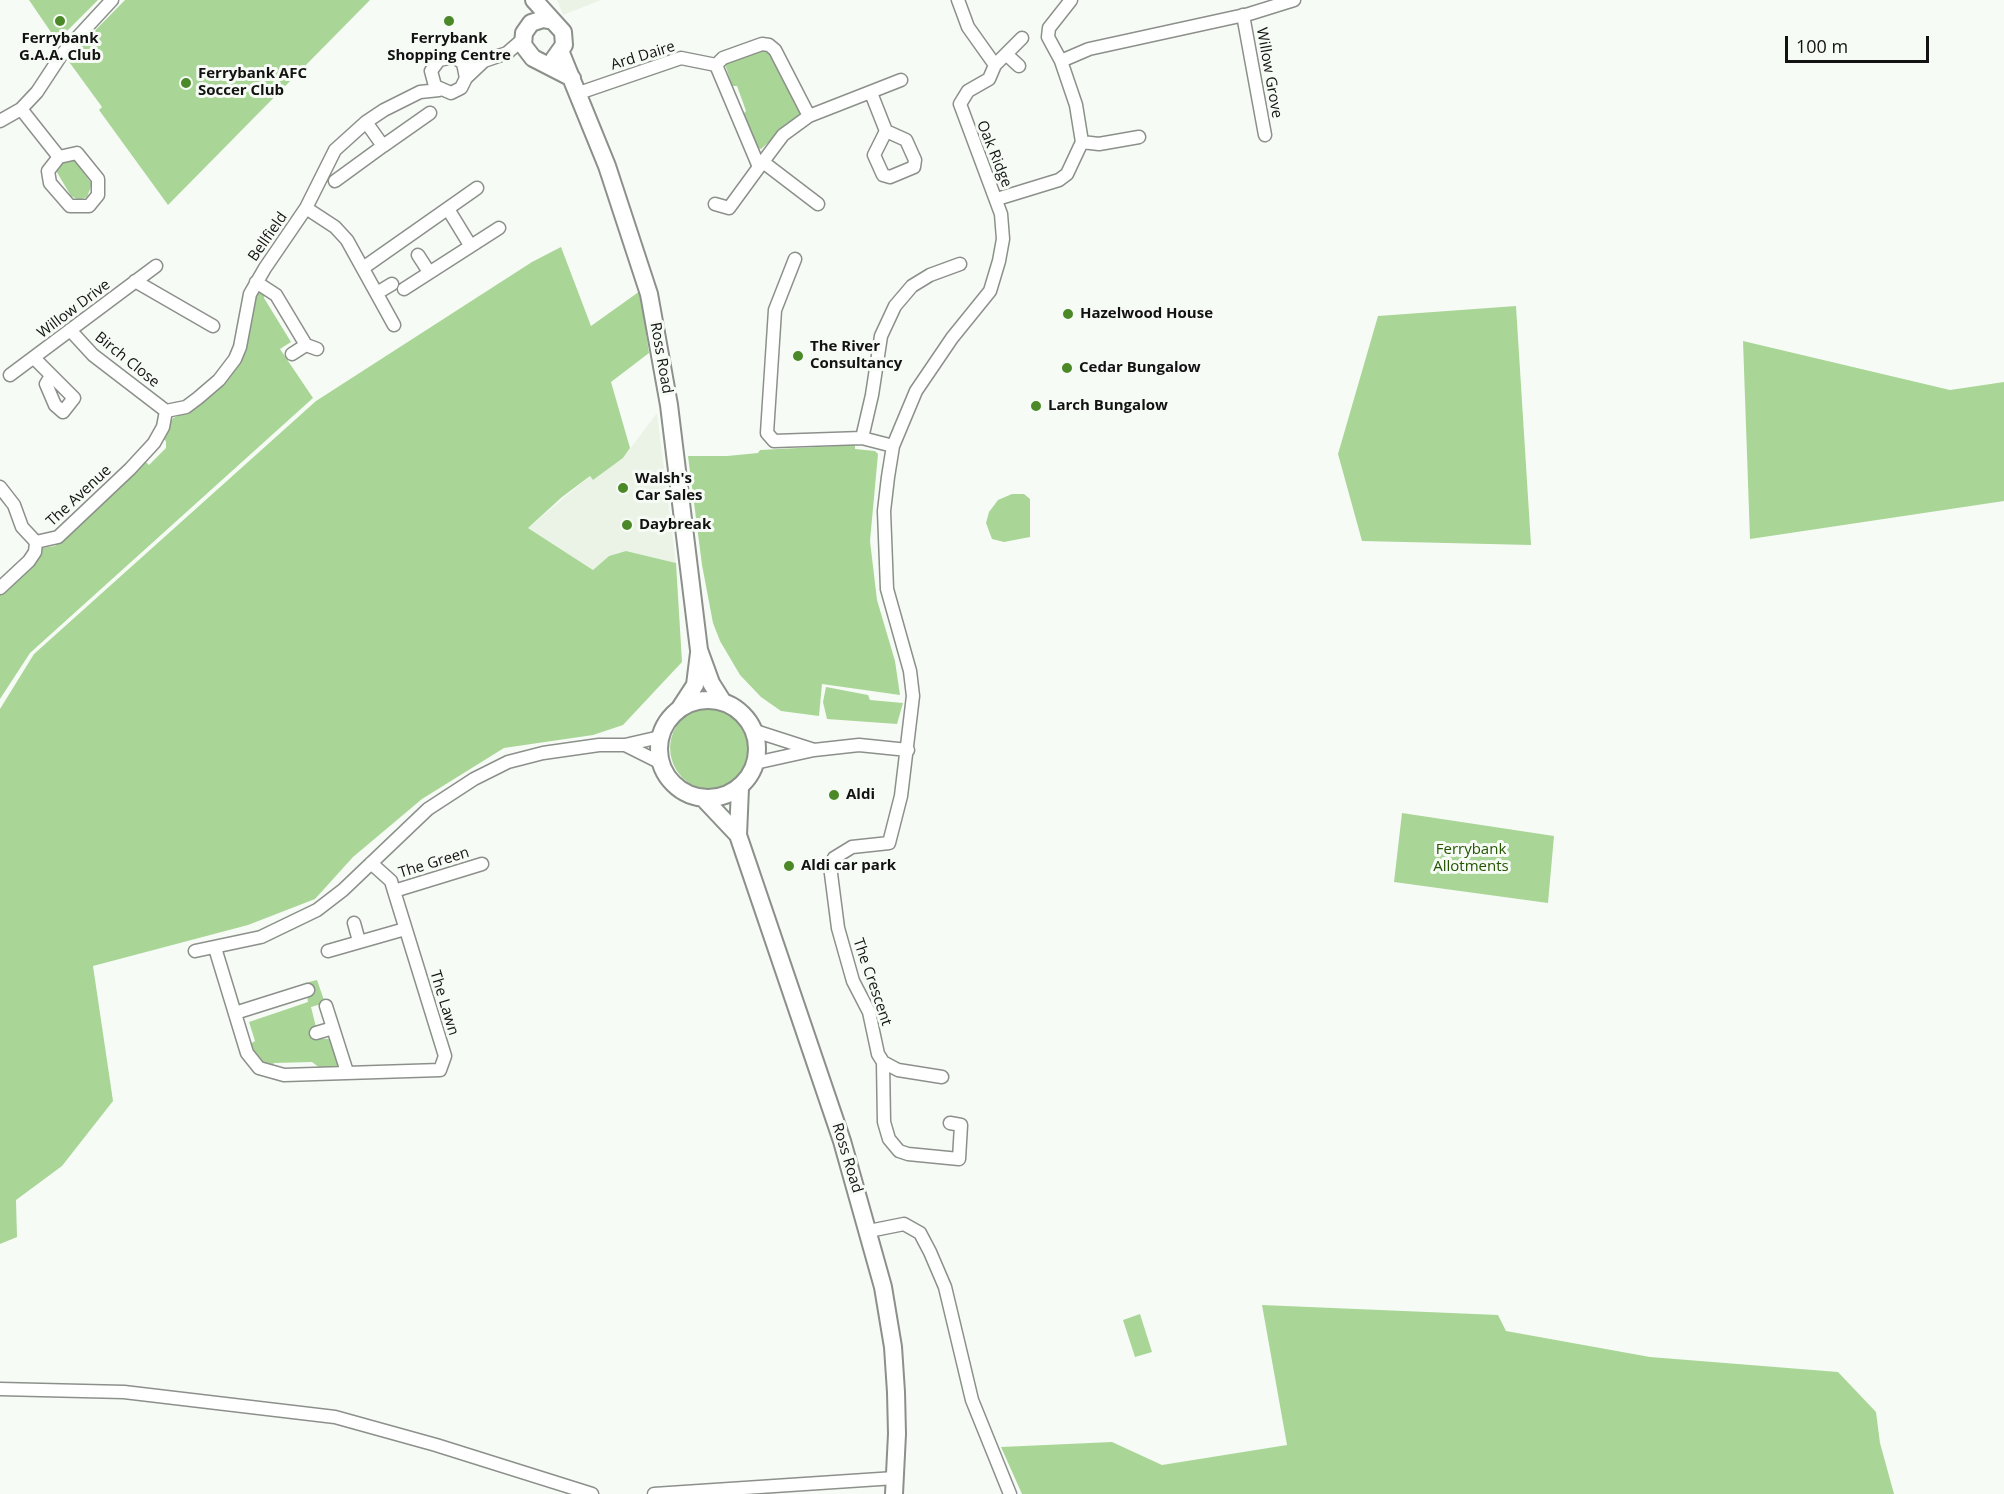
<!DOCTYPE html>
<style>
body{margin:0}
#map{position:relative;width:2004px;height:1494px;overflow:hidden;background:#f7fbf6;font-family:"Open Sans",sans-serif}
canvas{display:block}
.scale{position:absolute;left:1785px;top:36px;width:144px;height:27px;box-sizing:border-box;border:3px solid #111211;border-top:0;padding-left:8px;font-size:18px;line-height:21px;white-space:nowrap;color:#111211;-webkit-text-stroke:4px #f7fbf6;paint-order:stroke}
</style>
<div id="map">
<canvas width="2004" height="1494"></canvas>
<div class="scale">100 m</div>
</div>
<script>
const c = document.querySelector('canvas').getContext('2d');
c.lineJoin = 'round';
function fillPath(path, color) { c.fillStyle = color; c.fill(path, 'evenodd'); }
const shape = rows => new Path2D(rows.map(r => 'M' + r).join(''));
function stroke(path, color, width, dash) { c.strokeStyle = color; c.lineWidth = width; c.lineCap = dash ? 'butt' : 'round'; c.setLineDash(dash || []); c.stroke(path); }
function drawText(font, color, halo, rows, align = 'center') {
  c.font = font + ' "Open Sans",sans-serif'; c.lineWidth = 6; c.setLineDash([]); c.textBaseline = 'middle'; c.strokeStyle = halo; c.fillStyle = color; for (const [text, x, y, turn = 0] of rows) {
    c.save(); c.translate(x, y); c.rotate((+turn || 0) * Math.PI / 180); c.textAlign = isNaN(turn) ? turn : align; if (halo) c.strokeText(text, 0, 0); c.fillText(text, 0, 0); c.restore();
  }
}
fillPath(shape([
 [557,0,601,0,563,15],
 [657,413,676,563,626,551,609,556,593,570,528,528,590,476,593,480,623,458]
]), '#ebf3e7');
fillPath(shape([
 [29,0,98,0,57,41],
 [125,0,370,0,168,205,99,110,102,107,67,59],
 [756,48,771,50,801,113,761,149,755,147,743,114,746,111,737,86,732,86,725,64,729,59],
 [69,159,74,160,92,184,87,197,79,200,71,196,55,169],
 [561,247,591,326,640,291,649,353,611,382,630,448,623,458,593,480,590,476,562,497,528,528,593,570,609,556,626,551,676,563,682,662,623,725,593,735,504,748,422,799,353,857,315,899,248,925,93,966,113,1101,62,1166,16,1200,17,1237,0,1244,0,709,34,654,316,401,532,262],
 [260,290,265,291,264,298,291,342,280,349,313,398,30,653,0,699,0,595,35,563,42,548,55,546,145,461,149,465,166,448,166,441,162,438,173,418,194,409,221,386,237,367,246,348,257,293],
 [1516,306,1531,545,1362,541,1338,454,1378,316],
 [1743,341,1950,390,2004,382,2004,501,1750,539],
 [855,445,855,449,875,451,878,454,870,541,877,600,895,661,900,695,822,684,819,716,781,711,761,697,740,675,720,641,713,623,702,565,688,456,727,456,758,453,760,450],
 [1012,494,1024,494,1030,499,1030,537,1004,542,992,539,986,523,989,512,998,500],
 [826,687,868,695,870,700,903,703,897,724,827,719,823,702],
 '670 748a42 42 0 1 1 84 0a42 42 0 1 1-84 0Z',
 [1402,813,1554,836,1548,903,1394,882],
 [317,980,325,1003,311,1007,316,1027,311,1034,313,1038,330,1039,338,1067,320,1068,312,1062,274,1063,271,1067,261,1062,250,1044,255,1041,249,1022,308,1002,305,983],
 [1262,1305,1498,1315,1506,1331,1650,1357,1838,1372,1876,1412,1880,1443,1894,1494,1022,1494,1001,1447,1112,1442,1162,1465,1287,1445],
 [1140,1314,1152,1352,1135,1357,1123,1320]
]), '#a9d696');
const minor = shape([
 [958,0,968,27,995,65],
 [1243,15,1265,135],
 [1006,54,1019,66],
 [459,60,484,61,507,53,522,40],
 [1061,61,1089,49,1249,14,1294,0],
 [466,78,463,63,454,57,439,60,431,71,435,86,451,93,461,88,466,78,484,61],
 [579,93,681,58,716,65,723,58,762,44,769,45,775,50,809,116,783,135,759,167,716,65],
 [871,93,886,131,906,140,915,160,914,167,890,177,883,175,874,155,886,131],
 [21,109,59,157,77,153,98,179,98,195,89,206,70,206,50,183,48,171,59,157],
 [809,116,901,80],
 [0,121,21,109,37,92,62,54,112,0],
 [1082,142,1099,144,1139,137],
 [383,146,430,113],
 [763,162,818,204],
 [335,181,383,146,366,122],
 [997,199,1059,180,1067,174,1082,142,1076,105,1061,61,1048,37,1049,28,1071,0],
 [715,204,729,208,759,167],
 [306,208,335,227,347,240,394,325],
 [448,209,470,245],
 [418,255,429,272],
 [795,259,775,310,767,433,774,441,862,438,893,446],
 [363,268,477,188],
 [135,281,213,326],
 [256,282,276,295,306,345],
 [404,289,499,228],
 [377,293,392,284],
 [70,330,93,355,166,411],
 [306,345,317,349],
 [292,354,306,345],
 [34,358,74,398,63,412,55,405,46,384,51,376],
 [10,375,156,266],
 [166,411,186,407,198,398,219,380,235,359,240,347,250,294,265,268,306,208,335,150,366,122,384,110,420,92,439,90],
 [862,438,872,395,881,336,895,306,912,286,930,275,960,264],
 [0,487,14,505,22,527,36,542],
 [0,588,29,561,35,552,36,542,58,537,130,469,154,443,163,427,166,411],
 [755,731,814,750],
 [625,745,661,763],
 [755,763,814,750,859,745,908,750],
 [394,891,482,864],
 [354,923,359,941],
 [215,948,247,1053,259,1068,284,1075,440,1070,445,1056,394,891,391,881,371,863],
 [195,951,261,937,317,910,343,890,428,809,474,779,508,762,543,753,599,745,625,745,660,737],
 [328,951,405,929],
 [326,1006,347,1072],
 [235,1013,308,990],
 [316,1033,333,1028],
 [883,1062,898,1070,942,1077],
 [950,1123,961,1125,959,1159,908,1154,899,1151,889,1139,884,1122,883,1062,878,1054,869,1012,853,981,838,928,830,866,834,858,852,847,889,843,901,796,913,696,910,671,887,589,884,511,888,477,893,446,916,391,952,338,990,291,999,261,1003,239,1001,214,960,104,968,91,989,79,995,65,1022,38],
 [869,1231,904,1224,920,1233,930,1252,945,1287,972,1400,1010,1494],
 [0,1389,124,1392,335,1417,436,1445,592,1494],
 [654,1494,895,1478]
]);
const major = shape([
 [534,0,563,32,564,45,554,59],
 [553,21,543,19,531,23,524,33,523,45,533,58,572,78],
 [561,53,607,166,649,294,669,405,699,650,711,683,723,702],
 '659 749a49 49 0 1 1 98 0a49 49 0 1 1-98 0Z',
 [680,708,695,685,699,653],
 [740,788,738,835,842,1141,883,1287,893,1347,896,1392,897,1434,894,1494],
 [704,799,738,835]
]);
stroke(minor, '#8c908b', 15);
stroke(major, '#8c908b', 20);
stroke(minor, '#fff', 12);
stroke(major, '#fff', 16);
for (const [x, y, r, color] of [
 [60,21,6,"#4a8828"],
 [449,21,6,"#4a8828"],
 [186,83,6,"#4a8828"],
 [1068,314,6,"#4a8828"],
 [798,356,6,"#4a8828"],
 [1067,368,6,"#4a8828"],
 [1036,406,6,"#4a8828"],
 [623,488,6,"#4a8828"],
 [627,525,6,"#4a8828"],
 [834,795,6,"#4a8828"],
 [789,866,6,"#4a8828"]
]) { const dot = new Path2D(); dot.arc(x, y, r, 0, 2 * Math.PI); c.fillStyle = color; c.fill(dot); stroke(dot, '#f7fbf6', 2); }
drawText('bold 15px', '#111211', '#f7fbf6', [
 ["Ferrybank",60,39,"center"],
 ["G.A.A. Club",60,56,"center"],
 ["Ferrybank",449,39,"center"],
 ["Shopping Centre",449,56,"center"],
 ["Ferrybank AFC",198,74],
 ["Soccer Club",198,91],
 ["Hazelwood House",1080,314],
 ["The River",810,347],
 ["Consultancy",810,364],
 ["Cedar Bungalow",1079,368],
 ["Larch Bungalow",1048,406],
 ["Walsh's",635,479],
 ["Car Sales",635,496],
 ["Daybreak",639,525],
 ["Aldi",846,795],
 ["Aldi car park",801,866]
], 'left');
drawText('15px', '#111211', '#f7fbf6', [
 ["Ard Daire",643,56,-17],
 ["Willow Grove",1269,73,80],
 ["Oak Ridge",994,154,68],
 ["Bellfield",268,237,-55],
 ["Willow Drive",74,309,-37],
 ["Ross Road",661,358,80],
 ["Birch Close",127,360,39],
 ["The Avenue",79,496,-43],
 ["The Green",434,863,-17],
 ["The Crescent",872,982,71],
 ["The Lawn",444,1003,73],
 ["Ross Road",847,1158,73]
]);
drawText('15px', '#235500', '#f7fbf6', [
 ["Ferrybank",1471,850],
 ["Allotments",1471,867]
]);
</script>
